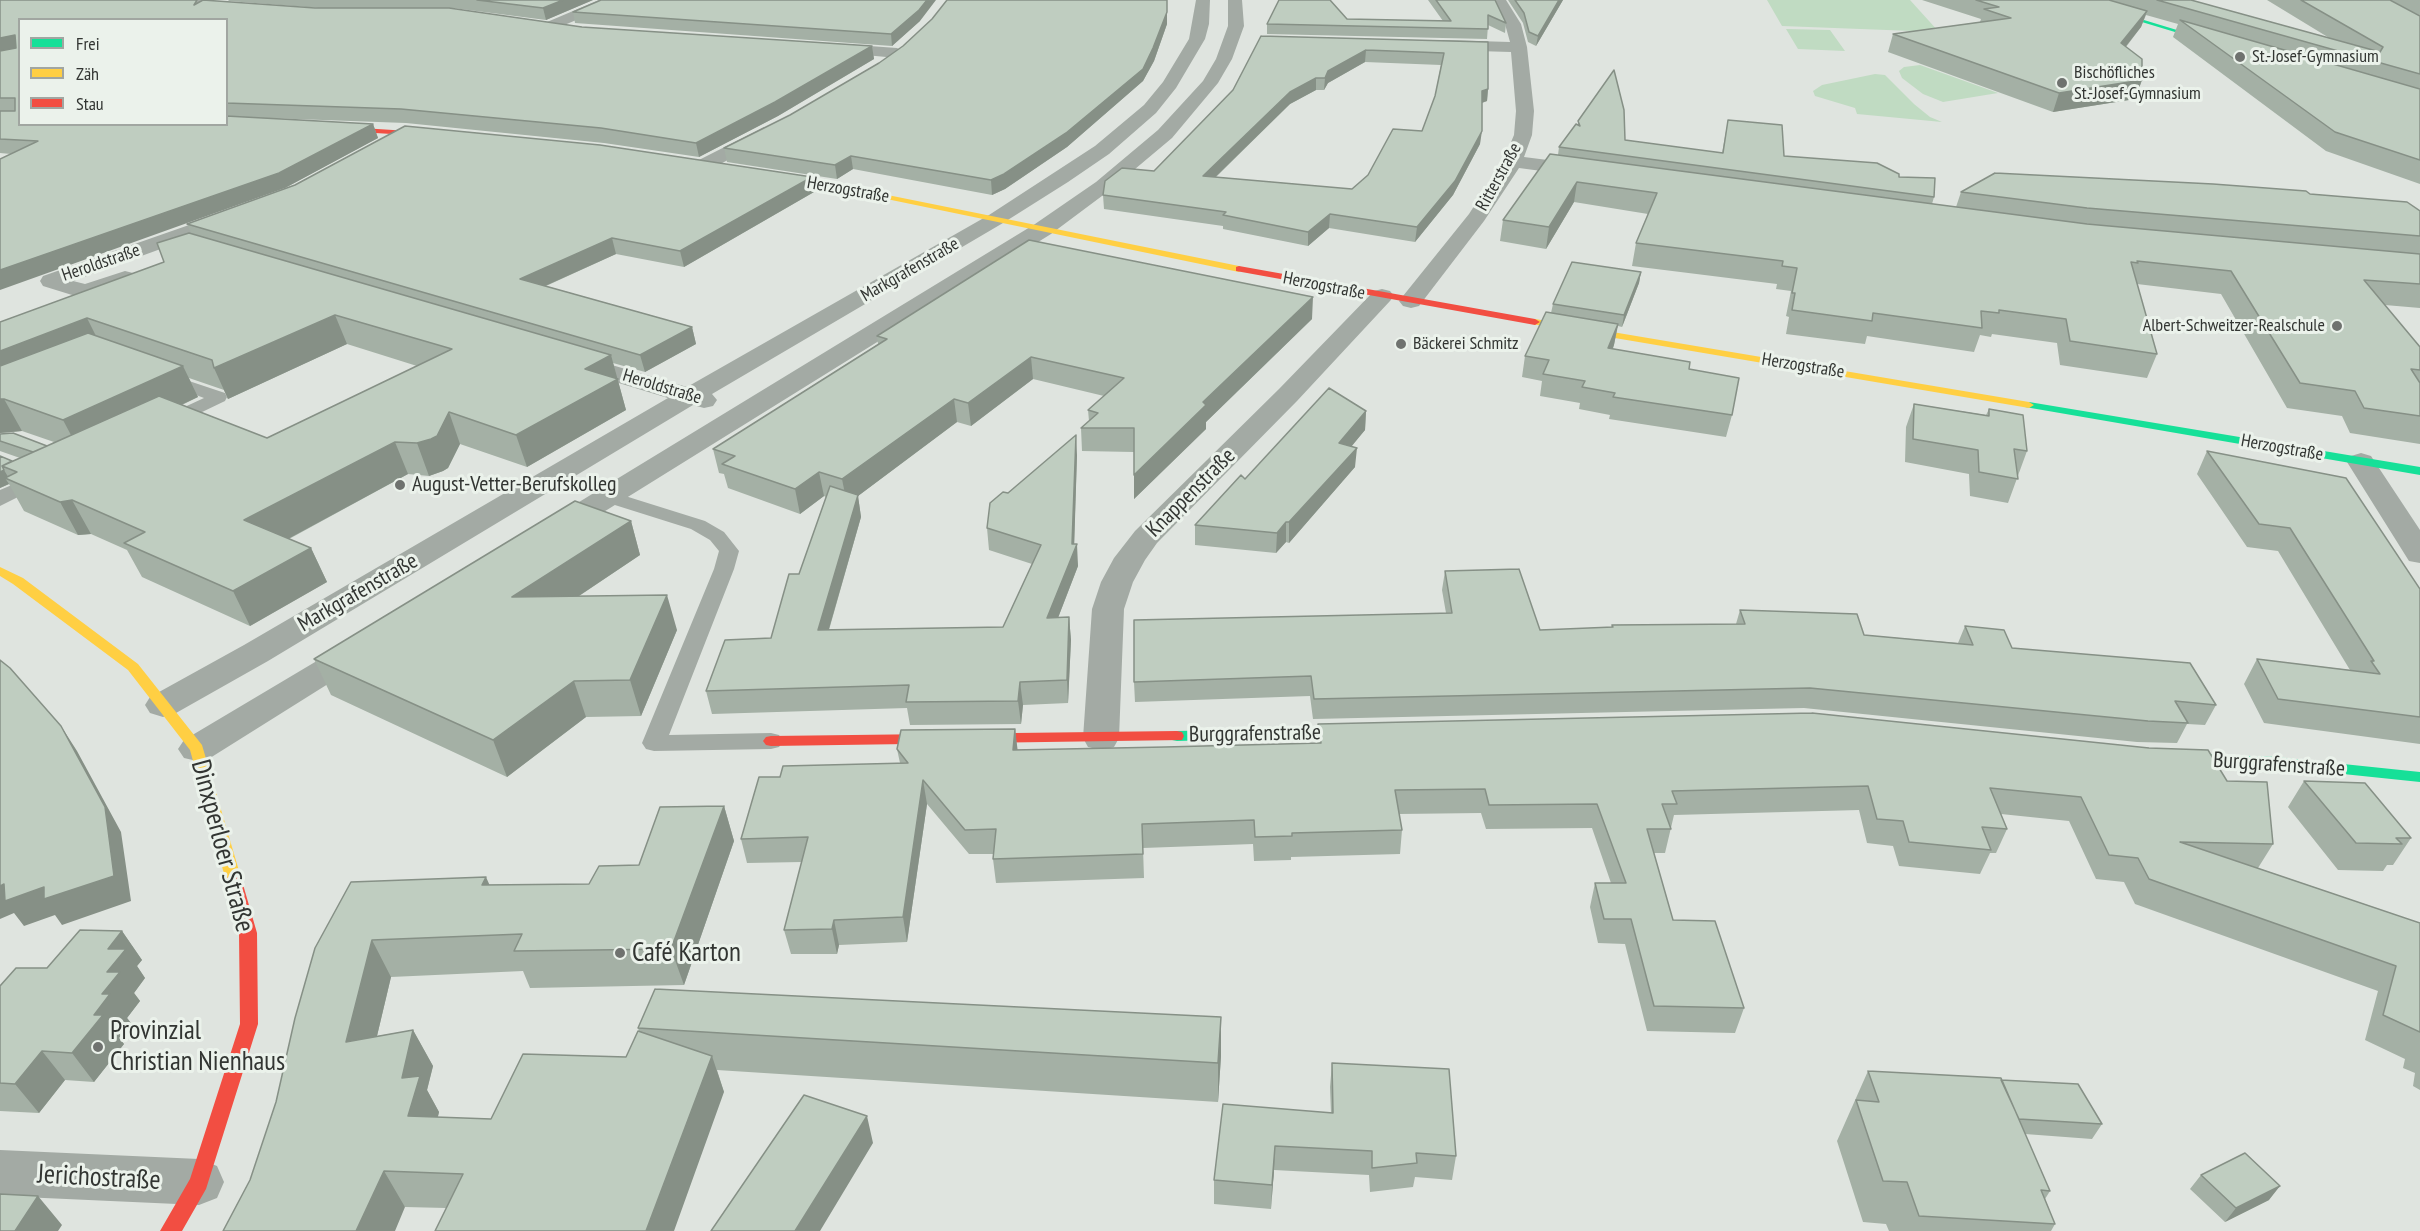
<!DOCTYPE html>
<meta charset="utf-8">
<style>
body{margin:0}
#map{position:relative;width:2420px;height:1231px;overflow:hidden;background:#dfe4df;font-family:"PT Sans Narrow",sans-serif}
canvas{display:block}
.legend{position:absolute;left:18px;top:18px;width:210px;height:108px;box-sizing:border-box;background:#ebf2eb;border:2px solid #a1a6a1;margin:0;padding:8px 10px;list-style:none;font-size:18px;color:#323532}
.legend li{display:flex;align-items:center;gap:12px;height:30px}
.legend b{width:30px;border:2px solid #a1a6a1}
</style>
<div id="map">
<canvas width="2420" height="1231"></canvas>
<ul class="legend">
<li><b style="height:8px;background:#16e098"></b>Frei</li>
<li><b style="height:8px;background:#ffcf43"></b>Zäh</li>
<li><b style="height:8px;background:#f24e42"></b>Stau</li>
</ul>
</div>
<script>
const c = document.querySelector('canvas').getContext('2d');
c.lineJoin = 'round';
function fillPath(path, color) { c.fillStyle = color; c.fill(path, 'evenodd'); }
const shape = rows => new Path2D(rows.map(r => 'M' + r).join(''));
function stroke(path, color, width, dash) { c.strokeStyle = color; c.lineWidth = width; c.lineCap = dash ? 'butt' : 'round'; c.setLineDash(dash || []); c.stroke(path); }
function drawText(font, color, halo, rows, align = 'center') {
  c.font = font + ' "PT Sans Narrow",sans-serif'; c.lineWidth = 6; c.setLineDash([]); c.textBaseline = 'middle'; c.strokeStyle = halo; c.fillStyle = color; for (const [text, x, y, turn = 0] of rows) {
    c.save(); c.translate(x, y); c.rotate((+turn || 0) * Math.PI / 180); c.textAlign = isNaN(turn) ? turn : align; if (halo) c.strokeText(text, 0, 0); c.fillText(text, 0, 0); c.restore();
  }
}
fillPath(shape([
 [1767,0,1910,0,1939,32,1782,26],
 [1786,29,1830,30,1845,51,1798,49],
 [1920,65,1998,93,1943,102,1923,94,1902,78,1899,71,1904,67],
 [1875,74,1885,75,1914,104,1930,117,1942,122,1857,114,1855,108,1815,96,1813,91,1822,85]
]), '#c0dbc2');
fillPath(shape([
 [168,374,225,393,227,397,225,401,175,425,163,425,160,421,163,417,204,398,162,382,160,379,162,376,168,374],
 [40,473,46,475,49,479,46,483,0,506,0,490,40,473],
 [606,490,705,521,724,532,739,551,734,569,669,735,771,733,779,735,783,741,779,747,771,749,654,751,646,749,642,743,714,569,719,551,710,540,691,529,599,500,597,496,599,492,606,490]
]), '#a3aaa4');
fillPath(shape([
 [186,0,208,0,206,3,154,20,130,20,132,17,186,0],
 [599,0,619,0,617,3,550,31,540,31,537,28,540,25,599,0],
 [1196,0,1210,0,1209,24,1205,39,1176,88,1156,113,1109,154,1068,182,1003,223,712,394,717,400,713,406,704,408,693,405,268,661,176,713,163,717,150,713,145,705,150,697,244,645,668,398,563,366,559,361,563,356,572,353,581,356,687,387,989,215,1095,146,1144,105,1163,82,1189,39,1196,0],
 [1228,0,1242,0,1244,26,1232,59,1218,83,1172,138,1110,190,1051,234,565,536,554,539,543,536,539,530,543,524,1035,224,1096,182,1158,130,1203,81,1216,59,1228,26,1228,0],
 [1492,0,1506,0,1521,24,1527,47,1534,111,1532,135,1524,157,1587,165,1594,167,1597,171,1594,175,1587,177,1519,168,1484,221,1419,306,1411,308,1403,306,1399,301,1469,214,1503,161,1514,135,1516,111,1511,52,1443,50,1435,45,1443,40,1510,42,1505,24,1492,0],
 [828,43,897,48,905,53,897,58,822,51,820,48,822,45,828,43],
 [764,127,771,129,773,133,771,137,709,170,695,170,692,166,695,162,764,127],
 [232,210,239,212,242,216,239,220,187,240,217,248,220,253,217,258,209,260,166,247,73,281,85,284,125,271,133,273,136,278,133,283,85,299,43,286,40,281,43,276,232,210],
 [1382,289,1390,291,1394,296,1390,301,1297,401,1157,543,1145,560,1133,582,1124,609,1119,738,1114,747,1101,750,1088,747,1083,738,1092,609,1101,582,1114,558,1135,531,1279,389,1374,291,1382,289],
 [2361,453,2371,456,2420,530,2420,563,2409,561,2347,462,2351,456,2361,453],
 [359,639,371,643,376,650,371,657,210,758,197,761,184,758,178,749,184,740,347,643,359,639],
 [0,1150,199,1159,217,1166,224,1182,217,1198,199,1205,0,1196,0,1150]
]), '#a3aaa4');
fillPath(shape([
 [2069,0,2078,0,2223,44,2218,45,2069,0],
 [2029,402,2420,467,2420,475,2025,407,2024,405,2029,402],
 [1362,727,1367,728,1369,732,1367,736,1177,741,1172,740,1170,736,1172,732,1177,731,1362,727],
 [2168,753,2276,757,2420,772,2420,782,2276,767,2163,762,2160,758,2163,754,2168,753]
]), '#16e098');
fillPath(shape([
 [765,175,848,187,1239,266,1244,269,1239,272,848,191,768,179,764,177,765,175],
 [1535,319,2029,402,2034,405,2029,408,1532,324,1532,320,1535,319],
 [0,567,23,578,138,664,202,745,242,881,240,885,234,887,228,885,226,881,190,750,128,670,13,584,0,576,0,567]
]), '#ffcf43');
fillPath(shape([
 [330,126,440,133,444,135,440,137,327,130,326,128,330,126],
 [1239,266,1535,319,1540,322,1535,325,1236,271,1236,267,1239,266],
 [1177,731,1182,732,1184,736,1182,740,771,746,766,745,763,741,766,737,771,736,1177,731],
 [234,875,240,877,242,881,257,933,258,1024,206,1189,182,1231,160,1231,190,1179,240,1024,239,933,226,881,228,877,234,875]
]), '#f24e42');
fillPath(shape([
 [0,0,197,0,198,3,872,46,874,59,778,116,699,157,604,143,406,123,267,118,373,124,378,138,285,188,11,154,0,153],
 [20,20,226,20,226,124],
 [228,0,593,0,546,20,453,8,319,8,229,1],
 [1428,0,1495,0,1506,23,1505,33,1488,25,1487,39,1267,34,1267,24,1347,19,1443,21],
 [1508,0,1563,0,1536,46,1528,42,1523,23],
 [1922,0,2191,0,2331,39,2267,0,2420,0,2420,184,2326,151,2173,37,2178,24,2146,15,2141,27,2126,47,2142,80,2135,99,2053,112,1888,52,1893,34,1980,22,1981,19],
 [573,12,920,21,892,46,575,23],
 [1167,24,1154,61,1143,81,1067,147,1005,189,992,195,853,169,837,179,727,162,724,148,790,115,879,63],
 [1261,36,1488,42,1488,89,1487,101,1482,103,1480,144,1453,195,1415,242,1329,228,1308,246,1223,229,1223,226,1104,209,1103,195,1154,171,1233,90],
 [1365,62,1441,65,1435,96,1422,131,1352,189,1216,177,1290,104,1316,90,1324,90,1328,83],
 [1728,120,1784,156,1899,177,1934,197,1932,204,1956,207,1961,192,2310,194,2420,211,2420,308,2385,305,2420,347,2420,444,2350,433,2342,416,2287,408,2221,294,2137,284,2157,354,2147,378,2060,365,2057,343,1992,334,1991,337,1980,335,1974,352,1867,336,1865,344,1786,334,1789,317,1786,316,1791,291,1776,289,1777,284,1632,266,1636,243,1648,214,1574,202,1546,249,1500,241,1503,220,1558,155,1559,147,1578,125,1578,121,1625,140,1722,153],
 [814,192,684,267,616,254,546,286,692,327,696,344,645,372,613,363,626,410,527,467,460,444,448,468,443,471,429,476,408,474,289,539,311,548,327,582,250,626,142,577,127,550,91,534,78,535,24,511,9,484,0,488,0,456,12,461,20,458,0,451,0,434,47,446,54,442,22,431,0,433,0,322,164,262,191,233,187,224],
 [347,344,417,366,267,438,182,405,198,397,189,378,224,390,228,399],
 [1641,272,1639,283,1622,327,1618,326,1613,349,1689,369,1732,415,1726,437,1609,419,1610,415,1579,409,1580,403,1540,396,1542,381,1522,377,1525,356,1551,313,1553,304],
 [1312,319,1206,422,1206,429,1134,499,1134,452,1082,451,1081,428,1089,421,1088,410,1104,396,1033,379,971,426,957,422,858,496,861,517,829,630,1003,627,1032,564,989,550,987,528,1008,493,1077,455,1074,544,1078,566,1058,618,1069,617,1071,640,1068,703,1023,705,1021,724,910,725,907,708,712,714,706,691,771,638,799,574,826,497,824,496,800,514,728,488,724,474,719,473,713,449,878,344,877,336],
 [1914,404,1986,415,1989,409,2027,451,2008,503,1970,496,1969,474,1905,462,1906,427],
 [1366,411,1365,430,1351,446,1355,467,1289,543,1286,542,1276,553,1195,545,1195,525,1245,479],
 [2207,451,2420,589,2420,744,2264,723,2244,684,2257,659,2350,670,2278,551,2247,547,2197,474],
 [631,521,640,555,579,596,677,630,641,716,586,717,507,777,331,695,314,659],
 [1445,571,1540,630,1611,627,1612,625,1736,624,1740,610,1864,635,1958,643,1965,626,2012,648,2216,705,2205,725,2187,724,2177,743,2137,742,1804,708,1313,719,1310,696,1135,702,1134,682,1446,613,1442,590],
 [1318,724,2227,781,2273,844,2258,868,2420,923,2420,1090,2413,1086,2415,1073,2403,1068,2405,1059,2365,1040,2378,991,2135,904,2124,882,2096,879,2069,821,2001,814,2007,829,1996,853,1990,853,1980,874,1899,866,1893,846,1867,843,1859,810,1674,815,1665,853,1654,853,1673,920,1744,1008,1735,1033,1647,1031,1625,944,1598,943,1590,907,1595,883,1611,883,1592,828,1486,829,1481,813,1399,814,1402,830,1400,854,1291,857,1291,860,1254,861,1253,844,1143,848,1144,878,996,883,993,859,993,854,969,854,927,804,907,942,839,945,837,954,791,954,784,930,802,862,747,863,741,839,780,777,900,763,897,749,1015,729,1017,750,1165,747,1317,743],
 [2304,781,2411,838,2393,865,2387,865,2383,871,2338,870,2288,807],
 [724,806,734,841,684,985,530,988,523,971,391,977,377,1036,413,1030,433,1066,427,1090,439,1112,438,1117,491,1119,626,1057,639,1031,638,1028,1221,1017,1221,1056,1218,1102,717,1070,724,1092,446,1208,405,1207,276,1102,315,948,490,885,589,884,639,865],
 [122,931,142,960,137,966,145,978,134,993,140,1001,127,1018,131,1023,119,1038,124,1044,94,1082,65,1080,39,1113,0,1111,0,986,47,968],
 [1332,1063,1456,1156,1452,1180,1415,1177,1413,1187,1370,1192,1369,1175,1274,1170,1271,1209,1214,1204,1214,1180,1331,1113,1330,1087],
 [1868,1071,2001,1080,2102,1124,2092,1139,2025,1134,2050,1191,2045,1199,2055,1224,2051,1231,1889,1231,1886,1224,1863,1222,1837,1141],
 [2201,1175,2269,1200,2225,1222,2190,1189]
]), '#a4b0a5');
fillPath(shape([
 [563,0,593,0,546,20,543,8],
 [927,0,936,0,920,21,892,46,891,34],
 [1167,0,1167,24,1154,61,1143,81,1067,147,1005,189,992,195,991,180],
 [1559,0,1563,0,1536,46,1538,36],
 [2147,11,2141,27,2115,60,2121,43],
 [15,35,20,48,0,52,0,38],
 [872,46,874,59,778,116,699,157,696,143],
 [1366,50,1365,62,1328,83,1324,90,1325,78,1328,71],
 [1316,78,1316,90,1290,104,1203,189,1203,176,1290,92],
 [2142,80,2135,99,2053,112,2059,93],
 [1488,89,1487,101,1481,103,1482,91],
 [373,124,378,138,285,188,0,290,0,270],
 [1482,131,1480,144,1453,195,1415,242,1417,227],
 [851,156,853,169,837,179,835,165],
 [812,177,814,192,684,267,680,251],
 [1577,182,1574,202,1546,249,1549,227],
 [1330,214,1329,228,1308,246,1308,232],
 [612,238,616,254,525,295,520,279],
 [1641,272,1639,283,1622,327,1624,315],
 [1313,297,1312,319,1206,422,1206,429,1134,499,1134,475,1203,402],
 [335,315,347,344,228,399,214,368],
 [87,318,102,348,0,388,0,351],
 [1618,324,1614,345,1604,369,1608,348],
 [692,327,696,344,645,372,640,355],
 [611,355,626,410,527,467,516,435,585,369],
 [1031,357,1033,379,971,426,968,403],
 [183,366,198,397,80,452,63,420],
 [0,399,4,399,22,431,0,433],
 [954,399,957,422,858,496,861,517,822,653,818,630,847,504,842,479],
 [1366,411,1365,430,1338,463,1339,443],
 [449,412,460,444,448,468,443,471,429,476,417,443],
 [1076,435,1077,455,1074,551,1077,544,1078,566,1049,641,1047,618,1072,544],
 [395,442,408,474,260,554,244,520],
 [1357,448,1355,467,1289,543,1289,522],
 [4,470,10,480,5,478,9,484,0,488,0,472],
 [819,472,824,496,800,514,795,489],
 [72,500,91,534,78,535,60,502],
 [631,521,640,555,525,632,512,597],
 [1286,522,1286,542,1276,553,1277,533],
 [311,548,327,582,250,626,233,591],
 [667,595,677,630,641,716,630,680],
 [1069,617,1071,640,1068,703,1067,680],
 [574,681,586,717,507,777,493,740],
 [1020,682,1023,705,1021,724,1018,701],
 [61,726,77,751,121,832,131,901,62,925,55,915,24,926,14,913,0,919,0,886],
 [1015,729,1018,753,1013,750],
 [923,780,927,804,907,942,903,917],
 [724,806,734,841,684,985,671,949],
 [486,877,502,913,482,885],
 [834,920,839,945,837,954,832,929],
 [122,931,142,960,137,966,145,978,134,993,140,1001,127,1018,131,1023,119,1038,124,1044,94,1082,72,1053,94,1015,102,994,108,949],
 [372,940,391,977,367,1078,346,1042],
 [1221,1017,1221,1056,1218,1102,1218,1063],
 [413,1030,433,1066,427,1090,439,1112,428,1152,408,1116,402,1078],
 [42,1051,65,1080,39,1113,15,1084],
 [712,1056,724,1092,674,1231,646,1231],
 [867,1116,873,1143,820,1231,795,1231],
 [1275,1146,1274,1170,1271,1209,1272,1185],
 [384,1171,405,1207,395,1231,356,1231],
 [2280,1186,2269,1200,2225,1222,2236,1208],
 [38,1196,62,1225,58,1231,15,1231]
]), '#869086');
const building = shape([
 [0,0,197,0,194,5,203,0,315,8,449,8,582,27,872,46,775,102,696,143,601,128,401,109,226,103,226,20,20,20,20,124,226,124,226,116,373,124,279,173,0,270,0,159,38,141,0,139,0,111,15,111,15,98,0,98,0,51,16,48,15,35,0,38,0,0],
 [477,0,563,0,543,8,477,0],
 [601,0,927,0,919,10,891,34,573,12,601,0],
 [947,0,1167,0,1167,12,1153,48,1143,69,1066,133,1004,174,991,180,851,156,835,165,724,148,790,115,879,63,903,46,932,19,947,0],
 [1279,0,1330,0,1347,19,1451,21,1436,0,1495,0,1506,23,1488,15,1488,29,1267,24,1279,0],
 [1515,0,1559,0,1538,36,1529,32,1524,13,1515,0],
 [1976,0,2109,0,2147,11,2121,43,2142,59,2142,80,2059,93,1893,34,2011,18,1984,9,1999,7,1976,0],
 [2157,0,2191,0,2380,52,2383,47,2301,0,2390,0,2420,16,2420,74,2157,0],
 [2180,20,2420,89,2420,160,2335,132,2180,20],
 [1261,36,1488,42,1488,89,1482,91,1482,131,1455,181,1417,227,1330,214,1308,232,1223,215,1226,212,1103,195,1105,181,1122,168,1154,171,1233,90,1261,36],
 [1366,50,1444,53,1435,96,1422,131,1393,129,1368,175,1352,189,1203,176,1290,92,1316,78,1325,78,1328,71,1366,50],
 [1614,70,1624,110,1625,140,1723,153,1728,120,1782,125,1784,156,1877,163,1899,174,1899,177,1935,178,1934,197,1559,147,1576,124,1580,126,1578,121,1614,70],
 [405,126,600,145,812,177,680,251,612,238,520,279,692,327,640,355,187,224,295,185,405,126],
 [1550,154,2087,224,2420,254,2420,284,2364,280,2420,347,2420,370,2411,369,2420,383,2420,416,2364,408,2355,391,2300,383,2231,271,2137,261,2138,263,2131,262,2157,354,2070,341,2066,319,1999,310,1999,313,1981,311,1982,328,1873,313,1872,321,1792,310,1795,293,1792,293,1797,268,1782,266,1783,261,1636,243,1657,193,1577,182,1549,227,1503,220,1550,154],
 [1995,173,2213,184,2306,191,2310,194,2407,202,2420,211,2420,236,2087,208,1961,192,1995,173],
 [189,233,611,355,585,369,618,379,516,435,449,412,437,436,431,439,417,443,395,442,244,520,311,548,233,591,124,543,145,532,72,500,60,502,5,478,17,472,2,466,159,396,267,438,452,349,335,315,214,368,212,360,87,318,0,351,0,322,164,262,157,243,189,233],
 [1029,240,1313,297,1203,402,1206,405,1134,475,1134,428,1081,428,1098,413,1088,410,1124,378,1031,357,968,403,954,399,842,479,819,472,795,489,722,464,735,456,713,449,887,339,877,336,1029,240],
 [1572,262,1641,272,1624,315,1553,304,1572,262],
 [1546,312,1618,324,1608,348,1690,362,1689,369,1739,378,1732,415,1613,397,1615,393,1582,387,1585,381,1543,374,1549,360,1525,356,1546,312],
 [88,333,183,366,63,420,4,399,0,399,0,366,88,333],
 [1329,388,1366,411,1339,443,1357,448,1289,522,1286,522,1277,533,1195,525,1241,475,1245,479,1329,388],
 [1914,404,1989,416,1989,409,2023,415,2027,451,2014,449,2018,479,1979,472,1978,450,1913,439,1914,404],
 [13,433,47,446,33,452,0,441,0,434,13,433],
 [1076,435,1072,544,1077,544,1047,618,1069,617,1067,680,1020,682,1018,701,906,702,909,685,706,691,725,640,771,638,789,574,799,574,830,486,858,495,818,630,1003,627,1041,545,987,528,990,503,1003,492,1008,493,1076,435],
 [2207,451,2346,478,2420,589,2420,717,2278,699,2257,659,2380,674,2371,661,2374,661,2290,528,2259,524,2207,451],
 [0,456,12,461,2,466,4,470,0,472,0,456],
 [575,501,631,521,512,597,667,595,630,680,574,681,493,740,314,659,575,501],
 [1519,569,1540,630,1613,627,1612,625,1745,624,1740,610,1857,614,1864,635,1973,645,1965,626,2004,630,2012,648,2190,663,2216,705,2175,701,2188,723,2148,721,1810,688,1314,699,1311,676,1134,682,1134,620,1452,613,1445,571,1519,569],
 [0,660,10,668,61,726,105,807,114,876,44,899,44,887,5,901,4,884,0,886,0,660],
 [1812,713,2149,748,2208,750,2227,781,2267,782,2273,844,2180,842,2420,923,2420,1032,2383,1015,2396,966,2149,879,2138,858,2109,855,2081,797,1990,788,2007,829,1982,827,1991,850,1909,842,1903,821,1877,819,1868,786,1672,791,1677,804,1662,804,1671,829,1647,829,1673,920,1715,921,1744,1008,1654,1006,1631,919,1604,919,1595,883,1626,883,1597,804,1489,805,1485,789,1395,790,1402,830,1292,833,1292,836,1255,837,1254,820,1142,824,1143,854,993,859,996,829,965,830,923,780,903,917,834,920,832,929,784,930,808,837,741,839,759,777,780,777,783,766,908,763,897,749,901,730,1015,729,1013,750,1165,747,1321,743,1318,724,1812,713],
 [2304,781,2365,783,2411,838,2396,838,2402,844,2356,843,2304,781],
 [724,806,671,949,514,951,522,934,372,940,346,1042,413,1030,402,1078,420,1076,408,1116,491,1119,523,1054,626,1057,638,1031,712,1056,646,1231,435,1231,463,1174,384,1171,356,1231,223,1231,250,1180,276,1102,295,1018,315,948,351,882,486,877,482,885,589,884,599,866,639,865,660,807,724,806],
 [80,930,122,931,108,949,126,949,107,972,120,972,102,994,110,994,94,1015,103,1015,72,1053,42,1051,15,1084,0,1083,0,986,16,968,47,968,80,930],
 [655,989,1221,1017,1218,1063,638,1028,655,989],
 [1332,1063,1449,1069,1456,1156,1416,1153,1417,1163,1372,1168,1372,1151,1275,1146,1272,1185,1214,1180,1223,1104,1333,1113,1332,1063],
 [1868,1071,2001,1078,2050,1191,2041,1190,2055,1224,1919,1216,1907,1182,1883,1181,1856,1100,1879,1102,1868,1071],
 [2001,1080,2078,1084,2102,1124,2019,1119,2001,1080],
 [804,1095,867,1116,795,1231,711,1231,804,1095],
 [2245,1153,2280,1186,2236,1208,2201,1175,2245,1153],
 [0,1194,38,1196,15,1231,0,1231,0,1194]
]);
fillPath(building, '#bfcdc0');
stroke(building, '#869086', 1.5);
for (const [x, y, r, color] of [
 [2240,57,6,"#6f726f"],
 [2062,83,6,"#6f726f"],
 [2337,326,6,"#6f726f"],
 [1401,344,6,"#6f726f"],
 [400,485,6,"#6f726f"],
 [620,953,6,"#6f726f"],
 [98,1047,6,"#6f726f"]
]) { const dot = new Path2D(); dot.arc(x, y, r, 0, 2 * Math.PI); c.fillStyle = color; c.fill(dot); stroke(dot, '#ebf2eb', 2); }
drawText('18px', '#323532', '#ebf2eb', [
 ["St.-Josef-Gymnasium",2252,57],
 ["Bischöfliches",2074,73],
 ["St.-Josef-Gymnasium",2074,94],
 ["Albert-Schweitzer-Realschule",2325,326,"right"],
 ["Bäckerei Schmitz",1413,344]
], 'left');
drawText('18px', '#323532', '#ebf2eb', [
 ["Ritterstraße",1499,177,-61],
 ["Herzogstraße",848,190,10],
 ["Heroldstraße",101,263,-19],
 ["Markgrafenstraße",910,270,-30],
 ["Herzogstraße",1324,286,11],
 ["Herzogstraße",1803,366,9],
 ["Heroldstraße",662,387,17],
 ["Herzogstraße",2282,448,10]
]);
drawText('22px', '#323532', '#ebf2eb', [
 ["August-Vetter-Berufskolleg",412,485]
], 'left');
drawText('22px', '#323532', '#ebf2eb', [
 ["Knappenstraße",1191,493,-45],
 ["Markgrafenstraße",358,593,-30],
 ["Burggrafenstraße",1255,734,-1],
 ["Burggrafenstraße",2279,765,4]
]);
drawText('27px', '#323532', '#ebf2eb', [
 ["Dinxperloer Straße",222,846,75],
 ["Jerichostraße",99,1178,3]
]);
drawText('27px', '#323532', '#ebf2eb', [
 ["Café Karton",632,953],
 ["Provinzial",110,1031],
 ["Christian Nienhaus",110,1062]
], 'left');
</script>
